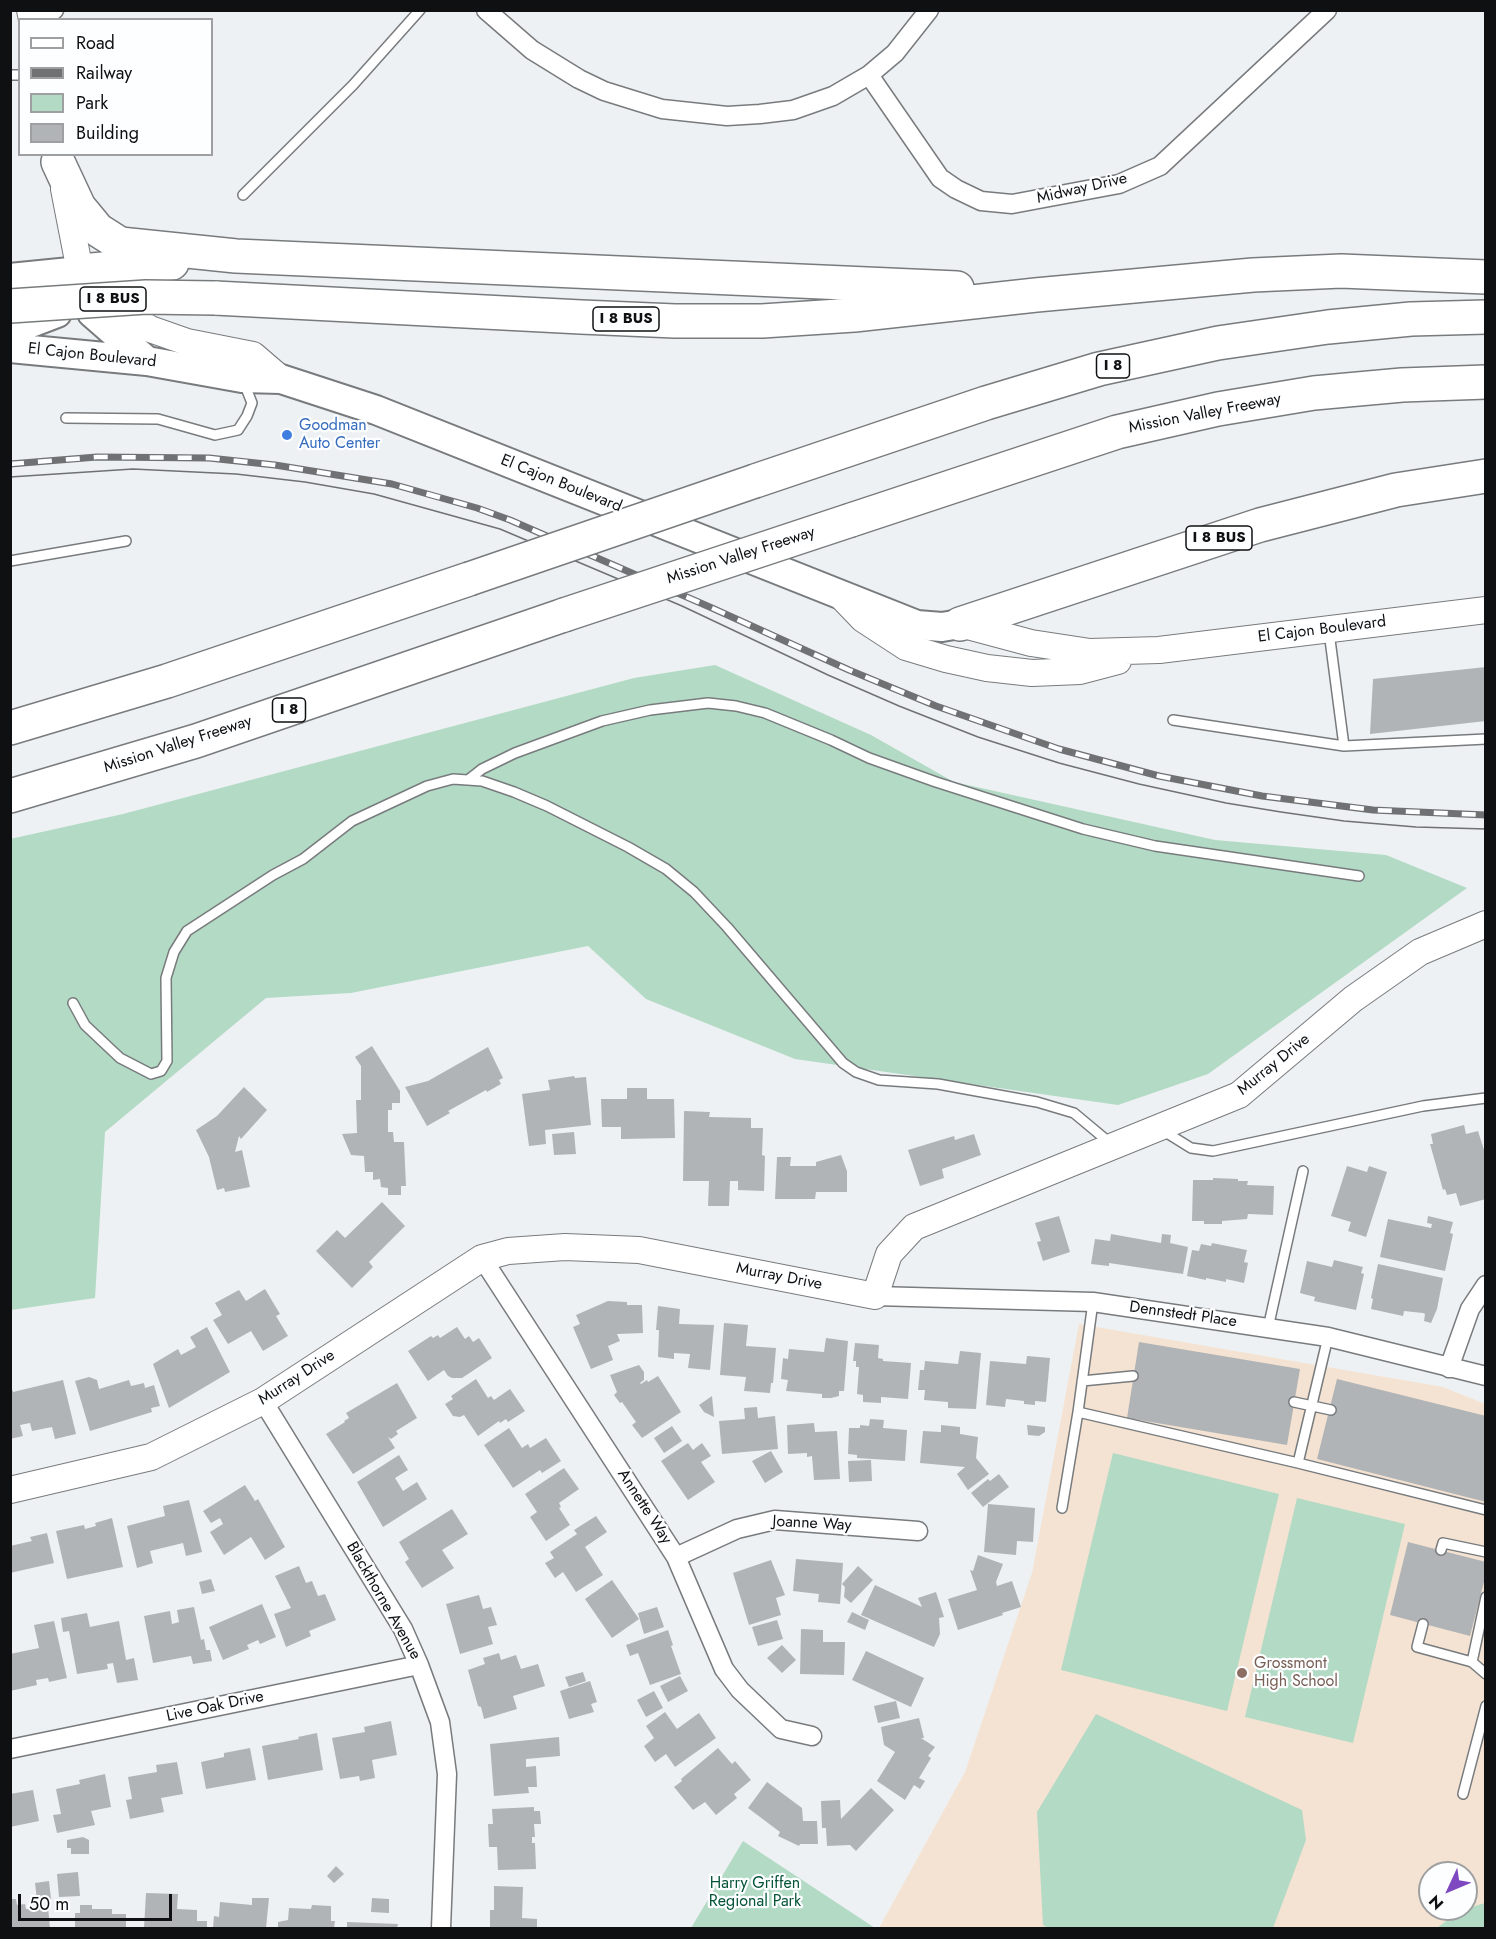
<!DOCTYPE html>
<style>
body{margin:0}
#map{position:relative;width:1496px;height:1939px;overflow:hidden;background:#eef1f3;font-family:Jost,sans-serif}
canvas{display:block}
.frame{position:absolute;inset:0;border:12px solid #0f1011;pointer-events:none}
.legend{position:absolute;left:18px;top:18px;width:195px;height:138px;box-sizing:border-box;background:#fdfeff;border:2px solid #9e9fa0;margin:0;padding:8px 10px;list-style:none;font-size:18px;color:#0f1011}
.legend li{display:flex;align-items:center;gap:12px;height:30px}
.legend b{width:30px;border:2px solid #9e9fa0}
.north{position:absolute;left:1418px;top:1861px;width:60px;height:60px;box-sizing:border-box;background:#fdfeff;border:2px solid #9e9fa0;border-radius:50%;rotate:226deg;font-size:16px;font-weight:700;line-height:24px;text-align:center;color:#0f1011}
.north::after{content:'';display:block;margin:auto;width:21px;height:27px;background:#7e49c0;clip-path:polygon(50% 0,100% 100%,50% 72%,0 100%)}
.scale{position:absolute;left:18px;top:1894px;width:154px;height:27px;box-sizing:border-box;border:3px solid #0f1011;border-top:0;padding-left:8px;font-size:18px;line-height:21px;white-space:nowrap;color:#0f1011;-webkit-text-stroke:4px #fdfeff;paint-order:stroke}
</style>
<div id="map">
<canvas width="1496" height="1939"></canvas>
<div class="frame"></div>
<ul class="legend">
<li><b style="height:8px;background:#fff"></b>Road</li>
<li><b style="height:8px;background:#6f7173"></b>Railway</li>
<li><b style="height:16px;background:#b3dac5"></b>Park</li>
<li><b style="height:16px;background:#b1b4b6"></b>Building</li>
</ul>
<div class="north">N</div>
<div class="scale">50 m</div>
</div>
<script>
const c = document.querySelector('canvas').getContext('2d');
c.lineJoin = 'round';
function fillPath(path, color) { c.fillStyle = color; c.fill(path, 'evenodd'); }
const shape = rows => new Path2D(rows.map(r => 'M' + r).join(''));
function stroke(path, color, width, dash) { c.strokeStyle = color; c.lineWidth = width; c.lineCap = dash ? 'butt' : 'round'; c.setLineDash(dash || []); c.stroke(path); }
function drawText(font, color, halo, rows, align = 'center') {
  c.font = font + ' Jost,sans-serif'; c.lineWidth = 4.5; c.setLineDash([]); c.textBaseline = 'middle'; c.strokeStyle = halo; c.fillStyle = color; for (const [text, x, y, turn = 0] of rows) {
    c.save(); c.translate(x, y); c.rotate((+turn || 0) * Math.PI / 180); c.textAlign = isNaN(turn) ? turn : align; if (halo) c.strokeText(text, 0, 0); c.fillText(text, 0, 0); c.restore();
  }
}
fillPath(shape([
 [1079,1324,1443,1387,1485,1404,1485,1928,879,1928,965,1772,1032,1573],
 [1430,1873,1466,1873,1466,1909,1430,1909]
]), '#f4e3d2');
fillPath(shape([
 [715,665,871,735,954,782,1215,840,1386,855,1467,888,1208,1074,1118,1105,795,1059,646,999,588,946,351,993,266,998,105,1132,95,1298,11,1310,10,839,123,814,634,678],
 [1113,1453,1279,1494,1227,1711,1061,1670],
 [1297,1498,1405,1524,1353,1743,1245,1717],
 [1096,1714,1302,1810,1306,1840,1273,1928,1048,1928,1043,1925,1037,1812],
 [743,1841,875,1928,691,1928],
 [1485,1903,1485,1928,1437,1928,1461,1910]
]), '#b3dac5');
fillPath(shape([
 [1486,667,1486,721,1370,734,1373,679],
 [372,1046,400,1091,400,1103,392,1103,392,1110,388,1110,388,1132,393,1132,394,1142,404,1142,406,1186,401,1186,401,1195,388,1195,388,1188,381,1187,380,1179,373,1180,373,1172,365,1172,364,1156,351,1155,342,1134,357,1133,356,1100,361,1100,361,1066,355,1057],
 [488,1047,503,1078,499,1080,501,1084,487,1092,486,1090,448,1111,450,1113,427,1126,405,1087,428,1081],
 [574,1076,575,1078,586,1077,591,1125,545,1130,546,1144,529,1146,522,1094,550,1090,548,1080],
 [244,1087,267,1110,241,1139,239,1136,235,1152,242,1150,250,1187,225,1192,224,1188,217,1190,209,1157,196,1130,217,1116],
 [627,1088,647,1088,647,1099,674,1099,675,1138,621,1139,621,1127,602,1127,601,1099,627,1099],
 [684,1111,710,1112,709,1117,751,1118,751,1128,763,1128,762,1155,765,1156,764,1191,738,1190,738,1181,730,1181,729,1206,708,1206,709,1181,683,1181],
 [1464,1125,1466,1134,1478,1131,1486,1156,1486,1199,1460,1206,1456,1193,1447,1195,1445,1189,1443,1190,1430,1144,1433,1144,1431,1134],
 [574,1132,576,1154,554,1155,552,1134],
 [974,1134,981,1155,942,1169,944,1178,920,1186,908,1150,954,1136,955,1140],
 [841,1155,847,1171,847,1192,816,1192,815,1199,775,1199,777,1157,791,1157,790,1166,816,1166,816,1162],
 [1347,1166,1367,1172,1369,1166,1387,1172,1366,1237,1348,1231,1351,1222,1331,1216],
 [1213,1178,1238,1179,1238,1181,1248,1181,1247,1185,1274,1186,1273,1215,1248,1214,1247,1219,1222,1221,1222,1224,1204,1224,1204,1221,1192,1221,1193,1180,1213,1180],
 [382,1202,405,1226,369,1262,373,1267,352,1288,316,1251,337,1230,345,1238],
 [1059,1216,1070,1252,1043,1261,1037,1242,1041,1241,1035,1223],
 [1428,1216,1453,1222,1450,1233,1453,1234,1445,1271,1380,1257,1388,1219,1431,1228,1432,1224,1427,1223],
 [1111,1234,1161,1243,1162,1234,1171,1235,1170,1243,1188,1247,1183,1274,1109,1263,1109,1266,1091,1264,1095,1239,1110,1241],
 [1212,1243,1247,1250,1244,1262,1248,1263,1244,1283,1226,1279,1226,1282,1206,1278,1206,1280,1187,1276,1192,1250,1199,1251,1201,1244,1211,1246],
 [1334,1260,1363,1267,1361,1273,1364,1274,1356,1310,1314,1301,1315,1297,1300,1293,1307,1261,1332,1267],
 [1378,1264,1443,1278,1437,1309,1431,1323,1424,1321,1425,1314,1423,1313,1404,1311,1403,1316,1371,1309,1373,1299,1371,1298],
 [265,1289,280,1314,276,1316,288,1336,263,1351,251,1331,228,1344,213,1320,222,1315,215,1303,239,1290,246,1301],
 [608,1301,627,1302,627,1305,642,1305,643,1333,617,1334,620,1341,608,1346,613,1360,591,1369,573,1327,580,1324,576,1315],
 [658,1306,680,1309,679,1324,714,1325,710,1370,688,1368,690,1354,674,1353,674,1359,658,1357,659,1330,656,1330],
 [724,1323,748,1325,746,1346,776,1348,773,1383,771,1383,770,1393,744,1391,746,1377,720,1375],
 [207,1327,230,1372,169,1408,153,1364,178,1349,181,1355,196,1347,190,1337],
 [457,1327,465,1339,469,1336,473,1342,479,1338,492,1358,462,1378,452,1378,448,1376,444,1370,428,1381,408,1351,431,1336,433,1338,438,1335,440,1338],
 [826,1338,848,1341,844,1391,839,1391,839,1396,831,1398,822,1398,822,1394,786,1391,788,1380,781,1379,783,1358,788,1359,789,1349,824,1352],
 [1139,1342,1300,1369,1287,1445,1127,1418],
 [855,1343,879,1345,878,1358,883,1359,883,1361,911,1363,908,1399,881,1397,881,1403,863,1402,863,1395,857,1394,859,1367,856,1367,856,1361,853,1361],
 [960,1351,981,1353,976,1409,948,1408,948,1402,924,1400,925,1390,918,1390,920,1370,924,1370,925,1361,958,1364],
 [1027,1356,1050,1358,1046,1402,1035,1401,1035,1405,1024,1404,1024,1401,1006,1399,1005,1407,986,1405,990,1361,1026,1364],
 [639,1365,644,1372,644,1380,640,1383,641,1384,647,1380,648,1382,658,1376,681,1412,642,1438,632,1425,636,1422,622,1402,620,1403,614,1395,617,1392,610,1375],
 [89,1377,97,1380,99,1389,129,1380,131,1386,144,1383,145,1388,154,1385,160,1406,151,1408,152,1412,90,1431,75,1381],
 [476,1379,488,1398,491,1396,494,1400,510,1389,525,1411,508,1422,506,1419,500,1423,499,1421,478,1436,464,1415,460,1417,453,1416,445,1404,453,1399,451,1396],
 [1337,1379,1486,1416,1486,1502,1317,1459],
 [63,1380,76,1434,55,1439,52,1427,32,1431,30,1423,20,1425,23,1436,10,1439,10,1383,13,1392],
 [397,1383,417,1418,396,1431,398,1434,391,1439,388,1437,395,1448,353,1474,326,1434,345,1422,344,1421,349,1418,346,1413],
 [712,1396,714,1417,704,1412,699,1405],
 [757,1407,758,1418,775,1416,778,1449,722,1454,719,1421,745,1419,744,1408],
 [870,1419,884,1420,883,1428,907,1430,905,1461,857,1458,857,1455,848,1454,849,1428,860,1428,860,1425,869,1426],
 [814,1423,815,1432,837,1431,840,1479,814,1480,812,1456,807,1457,807,1453,788,1454,787,1425],
 [941,1425,960,1427,960,1434,978,1437,976,1458,989,1474,968,1490,957,1474,965,1467,920,1463,923,1431,941,1432],
 [1027,1425,1045,1427,1045,1432,1039,1436,1028,1435],
 [672,1426,682,1441,664,1453,654,1438],
 [509,1428,522,1448,528,1444,530,1448,546,1438,561,1461,542,1473,540,1470,513,1488,484,1445],
 [688,1443,693,1450,702,1443,711,1456,701,1462,715,1482,688,1500,661,1461],
 [771,1451,783,1472,765,1483,752,1461],
 [399,1455,408,1470,395,1478,403,1491,417,1482,427,1499,383,1527,357,1482],
 [871,1460,872,1481,849,1482,848,1461],
 [564,1468,579,1489,559,1503,561,1507,559,1508,570,1525,546,1541,530,1517,537,1512,525,1494],
 [999,1474,1009,1487,983,1507,971,1493,988,1479,990,1481],
 [245,1485,255,1501,258,1499,285,1547,265,1560,251,1537,224,1555,210,1532,223,1524,220,1518,211,1523,203,1511],
 [189,1500,202,1552,186,1556,183,1543,150,1551,153,1563,137,1568,127,1526,165,1516,163,1506],
 [988,1504,1035,1508,1033,1542,1017,1541,1016,1555,984,1552],
 [452,1509,468,1534,442,1550,454,1568,422,1588,405,1562,409,1559,399,1542],
 [596,1516,607,1532,585,1547,603,1575,576,1592,563,1572,555,1578,545,1563,554,1558,550,1552,577,1534,574,1530],
 [112,1518,123,1567,67,1579,56,1531,84,1525,85,1529,96,1526,95,1523],
 [47,1533,54,1563,10,1573,10,1546,32,1541,30,1537],
 [1408,1542,1486,1562,1486,1574,1470,1636,1390,1615],
 [978,1555,1003,1564,996,1582,997,1586,1012,1581,1021,1607,1002,1613,1003,1615,958,1630,948,1599,977,1590,970,1570,973,1571],
 [796,1559,843,1563,840,1604,818,1602,819,1594,793,1591],
 [771,1560,785,1595,776,1598,781,1615,749,1625,733,1573],
 [299,1566,306,1583,312,1581,318,1596,325,1594,336,1620,309,1631,311,1636,286,1647,274,1614,291,1608,275,1576],
 [858,1566,873,1580,851,1603,844,1597,845,1587,842,1584],
 [211,1579,215,1591,202,1594,199,1582],
 [612,1580,639,1619,612,1638,585,1599],
 [875,1585,922,1607,918,1598,936,1592,944,1617,939,1618,940,1634,934,1647,861,1615],
 [479,1595,483,1609,491,1607,497,1625,488,1627,493,1644,460,1654,446,1604],
 [262,1604,276,1637,260,1644,258,1640,247,1645,249,1649,223,1660,209,1627],
 [194,1607,201,1640,204,1639,206,1650,210,1650,212,1661,193,1664,191,1656,153,1663,144,1616,170,1611,172,1624,179,1622,177,1610],
 [657,1607,664,1627,644,1634,638,1613],
 [852,1612,869,1620,865,1630,847,1622],
 [87,1613,90,1627,119,1621,126,1660,134,1658,138,1680,117,1683,113,1663,107,1664,108,1669,77,1674,69,1631,63,1632,61,1618],
 [777,1620,783,1639,758,1646,752,1627],
 [54,1621,67,1678,49,1682,48,1678,36,1680,37,1685,10,1691,10,1654,39,1648,34,1625],
 [801,1629,823,1630,823,1642,845,1642,844,1675,800,1674],
 [668,1630,673,1645,671,1646,681,1674,650,1685,638,1653,630,1656,626,1645],
 [782,1645,796,1660,782,1673,767,1658],
 [866,1651,924,1678,911,1707,852,1680],
 [499,1653,501,1660,516,1655,521,1669,538,1664,545,1686,513,1696,517,1709,484,1719,481,1707,478,1706,468,1670,485,1664,483,1658],
 [583,1672,586,1681,569,1687,565,1677],
 [680,1676,688,1691,668,1702,660,1686],
 [590,1681,597,1702,591,1704,594,1712,569,1719,560,1691],
 [654,1691,663,1708,646,1717,637,1700],
 [896,1701,900,1718,878,1723,874,1706],
 [665,1712,677,1729,699,1713,716,1738,675,1767,666,1754,655,1762,644,1746,654,1738,646,1726],
 [919,1718,924,1738,921,1738,935,1747,928,1756,931,1758,919,1778,925,1781,920,1789,914,1785,905,1800,877,1781,895,1752,884,1745,881,1727],
 [391,1721,397,1755,372,1760,375,1778,360,1781,359,1776,340,1779,332,1738,365,1732,364,1727],
 [317,1733,323,1770,268,1780,262,1746,299,1739,298,1737],
 [559,1737,560,1756,526,1759,526,1767,536,1766,537,1787,528,1787,529,1793,494,1796,490,1744],
 [250,1748,256,1780,206,1789,201,1762,224,1757,224,1753],
 [718,1748,732,1764,735,1761,751,1780,734,1794,737,1798,716,1815,705,1802,693,1810,674,1787,682,1781,681,1779],
 [177,1762,183,1794,161,1798,164,1812,130,1819,126,1800,132,1799,128,1777,157,1772,156,1765],
 [105,1774,111,1807,91,1811,95,1825,57,1833,53,1815,61,1814,56,1789,80,1784,79,1780],
 [767,1782,802,1808,803,1821,817,1821,818,1844,800,1844,799,1846,778,1836,780,1832,748,1808],
 [871,1788,894,1810,856,1851,850,1845,827,1846,826,1828,822,1828,821,1801,840,1800,841,1819],
 [33,1790,39,1821,10,1827,10,1794],
 [534,1807,534,1811,540,1811,541,1824,534,1824,535,1837,532,1837,532,1843,535,1843,536,1869,498,1870,497,1847,489,1847,488,1824,493,1824,492,1809],
 [83,1837,89,1840,89,1854,71,1854,71,1848,67,1848,67,1840],
 [336,1866,344,1874,334,1883,327,1876],
 [78,1872,80,1896,59,1897,57,1874],
 [49,1881,51,1899,37,1900,35,1883],
 [494,1886,523,1887,522,1918,537,1919,537,1928,490,1928,490,1910,494,1910],
 [146,1893,178,1894,177,1909,197,1910,197,1921,207,1921,207,1928,144,1928],
 [252,1898,269,1898,266,1928,213,1928,214,1916,219,1917,220,1902,252,1905],
 [372,1898,389,1899,389,1913,371,1912],
 [10,1899,16,1899,17,1905,25,1904,26,1909,48,1907,50,1928,10,1928],
 [80,1905,92,1905,92,1909,112,1909,112,1914,126,1914,126,1928,75,1928,75,1913,80,1913],
 [312,1905,331,1906,331,1921,335,1921,334,1928,278,1928,278,1922,288,1920,289,1908,311,1909],
 [347,1922,398,1924,397,1928,347,1928]
]), '#b1b4b6');
const lane = shape([
 [10,75,20,75],
 [243,195,353,85,420,10],
 [66,418,158,419,215,435,238,430,247,416,252,403,244,383],
 [10,561,126,541],
 [1329,632,1344,746,1486,739],
 [1173,720,1344,746],
 [468,780,482,769,515,753,602,721,650,710,708,703,736,706,765,713,831,740,869,758,936,782,1083,829,1155,846,1359,876],
 [73,1003,85,1025,120,1058,151,1074,161,1071,167,1061,166,978,174,952,187,931,273,875,303,859,352,821,427,786,453,779,482,781,514,792,547,806,628,847,666,869,694,892,727,927,843,1063,856,1072,879,1080,938,1084,1037,1102,1074,1113,1110,1143],
 [1162,1130,1191,1148,1213,1151,1423,1106,1486,1098],
 [1093,1302,1078,1412,1298,1463,1486,1510],
 [1268,1328,1303,1171],
 [1082,1381,1133,1376],
 [1294,1402,1331,1410],
 [1298,1463,1328,1337],
 [1062,1508,1078,1412],
 [1441,1550,1443,1543,1486,1552],
 [1423,1624,1417,1647,1472,1662,1486,1597],
 [1472,1662,1486,1674],
 [1463,1794,1486,1706]
]);
const street = shape([
 [486,10,532,50,579,79,604,91,662,109,727,116,760,114,793,110,833,96,869,75,895,53,929,10],
 [37,20,54,10],
 [869,75,940,178,956,189,981,201,1012,204,1119,184,1160,166,1327,10],
 [482,1258,676,1557,724,1669,740,1690,781,1729,812,1736],
 [875,1296,1093,1302,1328,1337,1486,1376],
 [1449,1368,1470,1309,1486,1285],
 [263,1401,403,1629,419,1665,440,1722,447,1774,441,1928],
 [676,1557,737,1529,775,1520,918,1531],
 [10,1749,419,1665]
]);
const secondary = shape([
 [30,10,32,20],
 [64,189,80,271,125,313,150,329,187,342,253,355,281,379],
 [840,595,863,619,906,647,946,659,987,668,1032,673,1080,671,1118,661],
 [960,624,1031,643,1090,652,1159,650,1486,610],
 [10,1490,151,1457,263,1401,482,1258,508,1251,565,1247,639,1250,875,1296,889,1254,914,1227,1239,1095,1353,999,1420,952,1486,924]
]);
const primary = shape([
 [10,278,80,271],
 [83,282,92,313,147,361],
 [10,331,57,313,65,298],
 [10,348,147,361,242,378,281,379,376,410,917,625,942,627,960,624]
]);
const highway = shape([
 [58,162,79,207,98,230,120,244,236,256,957,288],
 [80,271,172,263],
 [215,298,581,317,675,321,762,321,854,315,1036,295,1253,275,1341,271,1486,277],
 [755,481,986,403,1099,369,1218,343,1328,327,1411,319,1486,317],
 [851,520,1117,432,1218,409,1314,393,1402,385,1486,382],
 [960,624,1260,525,1396,490,1486,476],
 [10,728,167,681,469,579],
 [10,796,196,741,564,615]
]);
stroke(lane, '#787b7d', 12);
stroke(street, '#787b7d', 21);
stroke(secondary, '#787b7d', 28);
stroke(primary, '#787b7d', 32);
stroke(highway, '#787b7d', 36);
stroke(lane, '#fff', 9);
stroke(street, '#fff', 18);
stroke(secondary, '#fff', 26);
stroke(primary, '#fff', 28);
stroke(highway, '#fff', 33);
stroke(shape([
 [10,477,133,469,236,474,305,482,374,494,500,529,682,606,828,675,899,706,978,737,1059,763,1139,784,1226,803,1281,812,1344,821,1416,827,1486,829]
]), '#6f7173', 1.5);
const rail = shape([
 [10,464,97,457,209,458,275,465,392,484,477,508,510,520,712,608,849,670,936,706,1059,749,1159,776,1262,796,1373,810,1486,815]
]);
stroke(rail, '#6f7173', 7);
stroke(rail, '#fdfeff', 4.5, [14]);
const highwayBridge = shape([
 [10,306,146,297,215,298],
 [469,579,755,481],
 [564,615,851,520]
]);
stroke(highwayBridge, '#787b7d', 36, []);
stroke(highwayBridge, '#fff', 33);
for (const [x, y, r, color] of [
 [287,435,6,"#3f7fe0"],
 [1242,1673,6,"#8d6e63"]
]) { const dot = new Path2D(); dot.arc(x, y, r, 0, 2 * Math.PI); c.fillStyle = color; c.fill(dot); stroke(dot, '#fdfeff', 2); }
for (const [x, y, w] of [
 [113,299,66],
 [626,319,66],
 [1113,366,33],
 [1219,538,66],
 [289,710,33]
]) { const box = new Path2D(); box.roundRect(x - w / 2, y - 12, w, 24, 4.5); c.fillStyle = '#fdfeff'; c.fill(box); stroke(box, '#0f1011', 1.5); }
drawText('bold 15px', '#0f1011', null, [
 ["I 8 BUS",113,299],
 ["I 8 BUS",626,319],
 ["I 8",1113,366],
 ["I 8 BUS",1219,538],
 ["I 8",289,710]
]);
drawText('16px', '#0f1011', '#fdfeff', [
 ["Midway Drive",1082,189,-13],
 ["El Cajon Boulevard",92,356,6],
 ["Mission Valley Freeway",1205,414,-11],
 ["El Cajon Boulevard",561,484,22],
 ["Mission Valley Freeway",741,556,-18],
 ["El Cajon Boulevard",1322,630,-7],
 ["Mission Valley Freeway",178,745,-18],
 ["Murray Drive",1274,1065,-39],
 ["Murray Drive",779,1277,11],
 ["Dennstedt Place",1183,1315,8],
 ["Murray Drive",297,1378,-33],
 ["Annette Way",644,1507,57],
 ["Joanne Way",812,1524,3],
 ["Blackthorne Avenue",383,1601,60],
 ["Live Oak Drive",215,1707,-12]
]);
drawText('16px', '#366cbe', '#fdfeff', [
 ["Goodman",299,426],
 ["Auto Center",299,444]
], 'left');
drawText('16px', '#785e54', '#fdfeff', [
 ["Grossmont",1254,1664],
 ["High School",1254,1682]
], 'left');
drawText('16px', '#055437', '#fdfeff', [
 ["Harry Griffen",755,1884],
 ["Regional Park",755,1902]
]);
</script>
